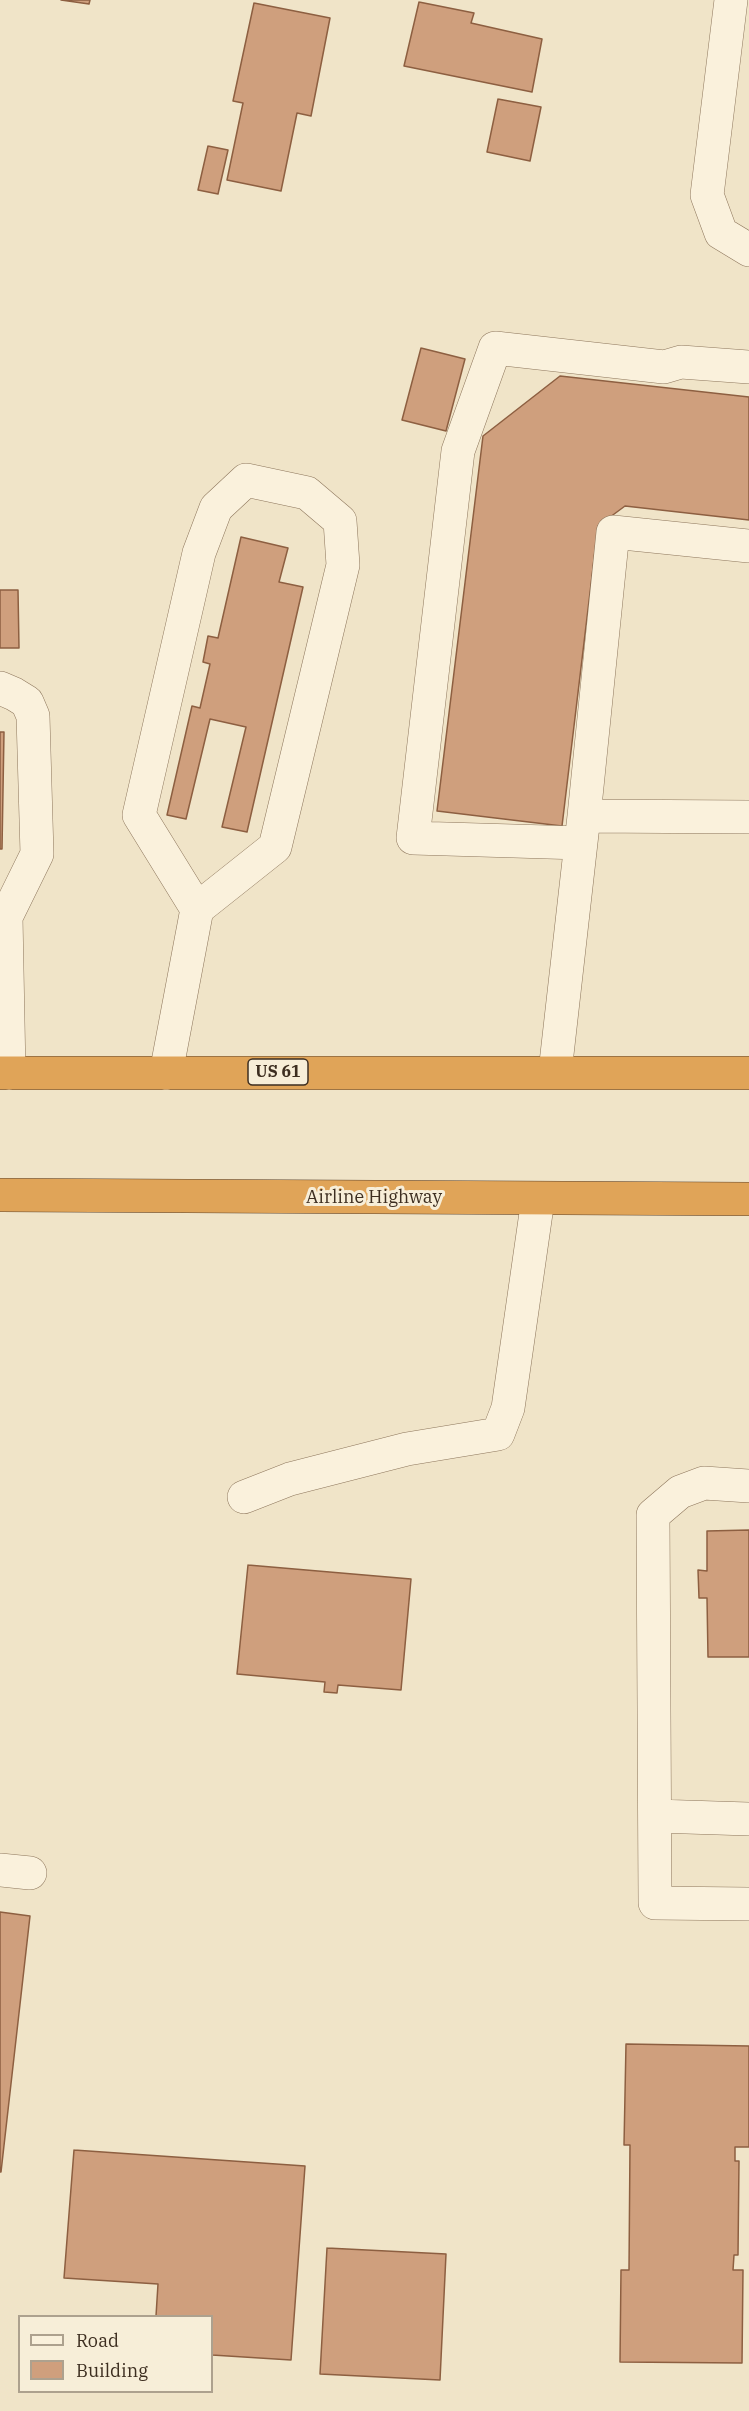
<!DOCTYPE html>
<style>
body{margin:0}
#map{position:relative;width:749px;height:2411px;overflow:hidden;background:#f0e4c8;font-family:"IBM Plex Serif",serif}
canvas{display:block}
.legend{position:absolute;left:18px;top:2315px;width:195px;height:78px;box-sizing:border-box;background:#f7eed8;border:2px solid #ada18e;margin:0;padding:8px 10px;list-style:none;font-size:18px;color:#3d2e20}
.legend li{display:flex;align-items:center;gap:12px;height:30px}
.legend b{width:30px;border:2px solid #ada18e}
</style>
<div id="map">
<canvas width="749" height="2411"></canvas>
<ul class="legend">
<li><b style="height:8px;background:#faf1dc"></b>Road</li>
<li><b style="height:16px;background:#cf9f7d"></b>Building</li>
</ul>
</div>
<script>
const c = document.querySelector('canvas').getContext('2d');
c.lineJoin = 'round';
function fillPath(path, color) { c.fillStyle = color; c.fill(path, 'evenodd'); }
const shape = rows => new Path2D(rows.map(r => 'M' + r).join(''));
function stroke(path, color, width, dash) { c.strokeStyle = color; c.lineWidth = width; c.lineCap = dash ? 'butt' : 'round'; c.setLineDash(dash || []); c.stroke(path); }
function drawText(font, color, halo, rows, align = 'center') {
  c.font = font + ' "IBM Plex Serif",serif'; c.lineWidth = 6; c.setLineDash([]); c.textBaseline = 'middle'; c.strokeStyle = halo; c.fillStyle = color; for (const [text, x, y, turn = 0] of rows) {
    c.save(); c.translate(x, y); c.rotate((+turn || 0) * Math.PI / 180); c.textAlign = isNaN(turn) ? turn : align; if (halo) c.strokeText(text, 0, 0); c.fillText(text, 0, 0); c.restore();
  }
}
const building = shape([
 [61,0,90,0,89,4,61,0],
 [419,2,474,13,471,23,542,39,532,92,404,66,419,2],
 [254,3,330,18,311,116,297,113,281,191,227,180,243,103,233,101,254,3],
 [498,99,541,107,530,161,487,152,498,99],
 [208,146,228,150,218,194,198,190,208,146],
 [421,348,465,359,446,431,402,420,421,348],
 [560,376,749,397,749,520,625,506,598,526,562,826,437,811,483,436,560,376],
 [241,537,288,548,279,582,303,587,247,832,222,827,246,727,210,719,186,819,167,815,192,706,200,708,210,664,203,662,208,636,218,638,241,537],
 [0,590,18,590,19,648,0,648,0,590],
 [0,732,4,732,2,849,0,849,0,732],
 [749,1530,749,1657,708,1657,707,1598,699,1598,698,1570,707,1571,707,1531,749,1530],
 [248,1565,411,1579,401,1690,338,1685,337,1693,324,1692,325,1682,237,1674,248,1565],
 [0,1912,30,1916,1,2172,0,2172,0,1912],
 [626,2044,749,2046,749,2147,735,2147,735,2161,739,2161,738,2255,734,2255,733,2270,743,2270,742,2363,620,2362,621,2270,629,2270,630,2145,624,2145,626,2044],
 [74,2150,305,2166,291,2360,212,2355,212,2316,156,2316,158,2284,64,2278,74,2150],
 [327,2248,446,2254,440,2380,320,2374,327,2248]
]);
fillPath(building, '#cf9f7d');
stroke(building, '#8d5f41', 1.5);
const minor = shape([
 [731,0,707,195,721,233,749,250],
 [0,688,14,694,27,702,33,716,37,854,6,917],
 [584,816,613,532,749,546],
 [581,843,413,838,458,451,495,348,664,367,681,362,749,367],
 [0,917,6,917,9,1073],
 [555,1072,584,816,749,817],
 [166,1073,197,909,275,847,343,565,340,521,307,493,246,480,216,508,199,553,139,815,197,909],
 [749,1486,704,1483,680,1492,653,1515,655,1903,749,1904],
 [244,1497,290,1479,407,1449,498,1434,508,1408,538,1199],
 [655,1816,749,1819],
 [0,1870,30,1873]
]);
const highway = shape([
 [0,1073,749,1073],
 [0,1195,749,1199]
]);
stroke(minor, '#8d765c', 34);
stroke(highway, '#5b4430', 34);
stroke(minor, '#faf1dc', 33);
stroke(highway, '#e0a458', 33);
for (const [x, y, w] of [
 [278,1072,60]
]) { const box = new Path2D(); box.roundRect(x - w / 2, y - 13, w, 26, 4.5); c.fillStyle = '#f7eed8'; c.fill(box); stroke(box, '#3d2e20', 1.5); }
drawText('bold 16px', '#3d2e20', null, [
 ["US 61",278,1072]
]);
drawText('18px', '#3d2e20', '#f7eed8', [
 ["Airline Highway",374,1198]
]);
</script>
